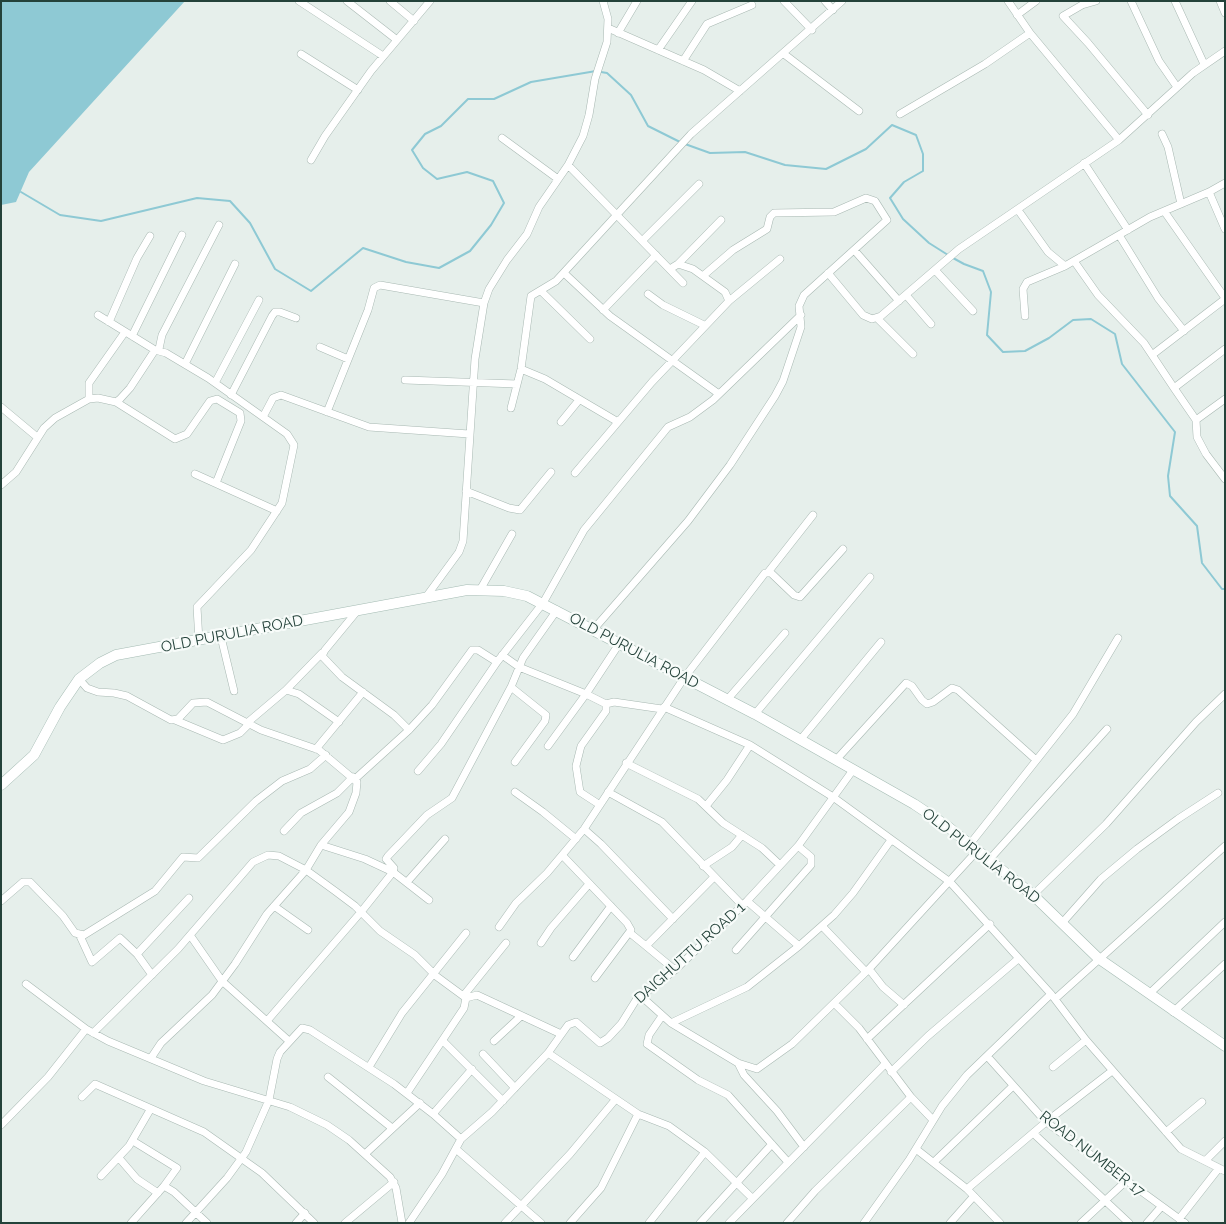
<!DOCTYPE html>
<style>
body{margin:0}
#map{position:relative;width:1226px;height:1224px;overflow:hidden;background:#e6efeb;font-family:Raleway,sans-serif}
canvas{display:block}
.frame{position:absolute;inset:0;border:2px solid #24423a;pointer-events:none}
</style>
<div id="map">
<canvas width="1226" height="1224"></canvas>
<div class="frame"></div>
</div>
<script>
const c = document.querySelector('canvas').getContext('2d');
c.lineJoin = 'round';
function fillPath(path, color) { c.fillStyle = color; c.fill(path, 'evenodd'); }
const shape = rows => new Path2D(rows.map(r => 'M' + r).join(''));
function stroke(path, color, width, dash) { c.strokeStyle = color; c.lineWidth = width; c.lineCap = dash ? 'butt' : 'round'; c.setLineDash(dash || []); c.stroke(path); }
function drawText(font, color, halo, rows, align = 'center') {
  c.font = font + ' Raleway,sans-serif'; c.lineWidth = 4.5; c.setLineDash([]); c.textBaseline = 'middle'; c.strokeStyle = halo; c.fillStyle = color; for (const [text, x, y, turn = 0] of rows) {
    c.save(); c.translate(x, y); c.rotate((+turn || 0) * Math.PI / 180); c.textAlign = isNaN(turn) ? turn : align; if (halo) c.strokeText(text, 0, 0); c.fillText(text, 0, 0); c.restore();
  }
}
fillPath(shape([
 [1,1,185,1,29,172,16,202,1,205]
]), '#8ec9d4');
stroke(shape([
 [601,72,607,73,631,95,648,126,680,142],
 [685,144,710,153,745,152,785,165,826,169,866,149,892,125,916,135,923,154,923,171,904,182,890,198,903,219,929,243,948,255],
 [21,192,60,215,101,221,197,198,230,201,250,223,275,269,311,291,363,248,406,262,439,268,470,251,491,225,504,203,493,181,467,172,437,179,423,168,412,150,425,134,441,126,468,99,494,99,531,82,596,71],
 [953,258,964,264,983,271,991,292,987,335,1003,352,1025,351,1049,338,1073,320,1091,319,1115,334,1122,364,1175,432,1168,476,1170,496,1197,526,1202,563,1222,589,1225,589]
]), '#8ec9d4', 2);
const street = shape([
 [299,1,383,56],
 [347,1,397,40],
 [390,1,414,21],
 [784,1,812,30],
 [825,1,833,10],
 [1008,1,1030,33,1119,140],
 [1096,1,1082,5,1063,16,1088,43,1148,115],
 [1131,1,1159,61,1177,87],
 [1175,1,1204,64],
 [1220,1,1225,13],
 [1017,15,1036,1],
 [608,28,704,70,740,91],
 [618,33,637,1],
 [658,50,692,1],
 [301,54,358,90],
 [784,54,859,111],
 [683,61,707,24,752,5],
 [900,114,985,64,1030,33],
 [1162,134,1168,147,1181,204],
 [502,138,558,179],
 [311,160,325,136,371,71,430,1],
 [1084,163,1128,230],
 [568,165,683,283],
 [1209,192,1225,229],
 [1018,210,1048,252,1065,266,1150,217,1209,192,1225,183],
 [1164,211,1225,298],
 [1119,235,1158,298,1184,331],
 [642,241,699,184],
 [855,251,899,301],
 [1074,261,1098,295,1144,343,1174,388,1196,420,1197,437,1206,454,1225,479],
 [678,264,721,220],
 [935,270,973,311],
 [564,273,610,316,719,394],
 [828,273,863,315,872,319,881,316,959,249,1119,140,1193,73,1225,51],
 [541,291,590,339],
 [648,294,663,305,704,325],
 [906,295,931,324],
 [729,301,780,259],
 [603,310,656,255],
 [98,315,155,350],
 [1025,316,1023,289,1027,282,1065,266],
 [877,318,913,354],
 [109,322,137,258,150,236],
 [132,336,182,235],
 [320,347,348,359],
 [159,349,162,335,219,225],
 [1152,355,1225,299],
 [185,364,235,264],
 [521,369,545,379,618,422],
 [405,380,517,384],
 [215,383,259,300],
 [1174,388,1225,349],
 [231,395,272,316,275,312,280,312,296,318],
 [89,399,89,383,125,332],
 [116,402,175,439,187,434,210,401,217,399,240,413,241,421,216,483],
 [1,407,37,437],
 [511,408,521,369,531,296,556,281,691,134,842,1],
 [327,412,368,310,374,288,380,285,484,303],
 [263,417,273,398,281,395,369,427,469,434],
 [1196,420,1225,399],
 [561,422,579,400],
 [575,473,652,382,729,301,725,292,693,269,678,264,670,269],
 [195,474,277,511],
 [1,485,16,472,44,428,55,418,89,399,98,398,116,402,120,399,130,388,155,350,166,353,208,378,287,434,294,445,282,503,251,550,197,607,199,641],
 [466,491,509,508,520,510,551,472],
 [769,571,813,515],
 [480,590,512,534],
 [426,597,459,552,463,541,475,359,484,303,489,289,507,260,527,234,539,207,568,165,583,136,589,115,595,79,607,42,608,19,603,1],
 [358,610,325,650,322,656,342,677,394,715,409,730],
 [593,630,688,521,730,465,775,396,783,381,801,327,799,306,804,295,887,220,875,201,866,198,834,212,774,213,770,217,767,229,733,250,704,275],
 [221,637,234,691],
 [502,655,519,667,586,694,619,644],
 [79,679,87,688,98,692,114,693,127,696,171,720,178,719,193,703,207,702,261,730,319,750,357,782,356,793,349,812,321,845,306,870,267,914,235,964,212,995,161,1043,151,1058],
 [511,687,546,715,545,721,515,762],
 [286,690,322,653],
 [727,700,785,633],
 [606,704,614,702,662,709,664,707,750,745,833,797,950,882,1051,994,1086,1040,1181,1149,1225,1171],
 [755,714,870,577],
 [175,720,223,740,240,733,249,724],
 [247,723,286,690,299,694,339,722],
 [801,739,881,642],
 [548,746,586,694,606,704,606,711,581,746,576,766,580,792,600,805],
 [316,749,363,692],
 [836,760,906,683,912,686,922,700,927,704,933,702,952,688,958,690,1035,759],
 [626,763,698,799,723,823,762,848,780,865],
 [418,771,441,744,497,662,543,603,584,530,668,427,690,417,713,400,801,315],
 [355,779,409,730,432,705,472,650,478,650,497,662],
 [515,792,543,812,576,839],
 [608,792,662,822,743,906],
 [706,806,727,780,750,745],
 [584,829,601,844,673,919],
 [284,831,301,813,337,793,353,777],
 [970,844,1073,714,1118,638],
 [321,845,365,859,393,872,429,900],
 [563,856,627,923,631,930,595,978],
 [989,860,1107,729],
 [703,866,732,847,742,835],
 [407,882,445,839],
 [1033,895,1106,824,1196,722,1225,694],
 [1,901,23,882,30,882,63,916,75,933,84,935,155,891,183,857,198,858,256,801,282,781,310,769,326,755],
 [747,901,799,946],
 [274,906,308,930],
 [1063,922,1101,879,1137,849,1178,819,1218,793],
 [822,926,866,972],
 [499,927,516,903,547,873,584,829,684,678,765,573,771,573,794,595,800,597,843,549],
 [630,933,646,946],
 [190,935,222,981,289,1041],
 [80,936,92,962,120,938,137,954,189,898],
 [541,943,551,928,589,884],
 [736,950,811,865,811,857,798,846],
 [137,954,152,975],
 [573,957,611,906],
 [869,969,883,987,904,1005],
 [675,970,646,946,714,877],
 [26,984,86,1029,108,1041,204,1081,290,1107,327,1125,349,1140,390,1177,396,1188,402,1223],
 [1149,994,1225,922],
 [464,995,506,943],
 [642,997,671,1023,747,987,799,946,834,915,853,893,891,840],
 [466,998,477,995,561,1034],
 [1055,999,1225,846],
 [1173,1012,1225,964],
 [662,1016,649,1035,647,1044,698,1080,728,1095,787,1161],
 [267,1021,361,912,393,872,394,868,386,859,388,856,427,815,452,798,511,687,523,658,557,610],
 [671,1023,738,1063,757,1069,792,1044,834,1003],
 [93,1033,178,949,253,862,268,855,279,856,306,870,335,891,355,906,380,931,415,955,436,976,466,998,464,1008,407,1093],
 [867,1039,990,924],
 [443,1041,503,1101],
 [494,1041,521,1016],
 [548,1053,638,1114,601,1188,570,1223],
 [483,1054,515,1088],
 [987,1056,1046,1122,1185,1223],
 [738,1063,744,1075,777,1111,804,1147],
 [369,1067,402,1013,466,933],
 [1053,1067,1086,1040],
 [891,1072,928,1036,1018,959],
 [328,1077,392,1128],
 [82,1097,95,1084,204,1132,262,1173,314,1223],
 [911,1097,933,1120],
 [433,1114,472,1069],
 [638,1114,669,1126,705,1152,649,1223],
 [1,1125,48,1077,86,1029],
 [1166,1132,1202,1102],
 [1033,1133,1129,1223],
 [133,1141,177,1168,164,1186],
 [456,1149,541,1223],
 [916,1149,967,1189,1000,1223],
 [705,1152,752,1198],
 [365,1154,420,1103],
 [119,1158,137,1179,158,1193],
 [1206,1160,1225,1141],
 [934,1162,1013,1086],
 [101,1176,129,1146,150,1110],
 [967,1189,1046,1122,1112,1071],
 [1179,1219,1219,1168],
 [131,1223,164,1186,174,1192,207,1223],
 [186,1223,227,1178,246,1152,269,1100,277,1059,280,1052,302,1028,310,1030,394,1084,433,1114,461,1139],
 [296,1223,305,1213],
 [345,1223,394,1182],
 [409,1223,442,1174,461,1139,492,1112,548,1053,568,1025,576,1022,600,1043,608,1038,621,1024,636,1000,675,970,747,901,798,846,853,770],
 [505,1223,570,1154,615,1100],
 [700,1223,772,1144],
 [729,1223,885,1064],
 [787,1223,815,1191,911,1097,859,1028,834,1003,869,969,977,851],
 [864,1223,909,1160,942,1106,967,1075,1051,994],
 [950,1223,974,1196],
 [1081,1223,1125,1182],
 [1147,1223,1161,1207]
]);
const secondary = shape([
 [1,785,34,755,60,707,79,679,100,663,116,655,467,590,504,591,527,596,755,714,914,804,947,826,1033,895,1098,958,1225,1046]
]);
stroke(street, '#a8b8b2', 8);
stroke(secondary, '#a4bbb3', 11);
stroke(street, '#fff', 7);
stroke(secondary, '#fff', 10);
drawText('15px', '#24423a', '#f7fbf9', [
 ["OLD PURULIA ROAD",232,634,-11],
 ["OLD PURULIA ROAD",634,651,28],
 ["OLD PURULIA ROAD",981,856,38],
 ["DAIGHUTTU ROAD 1",690,953,-42],
 ["ROAD NUMBER 17",1092,1154,38]
]);
</script>
